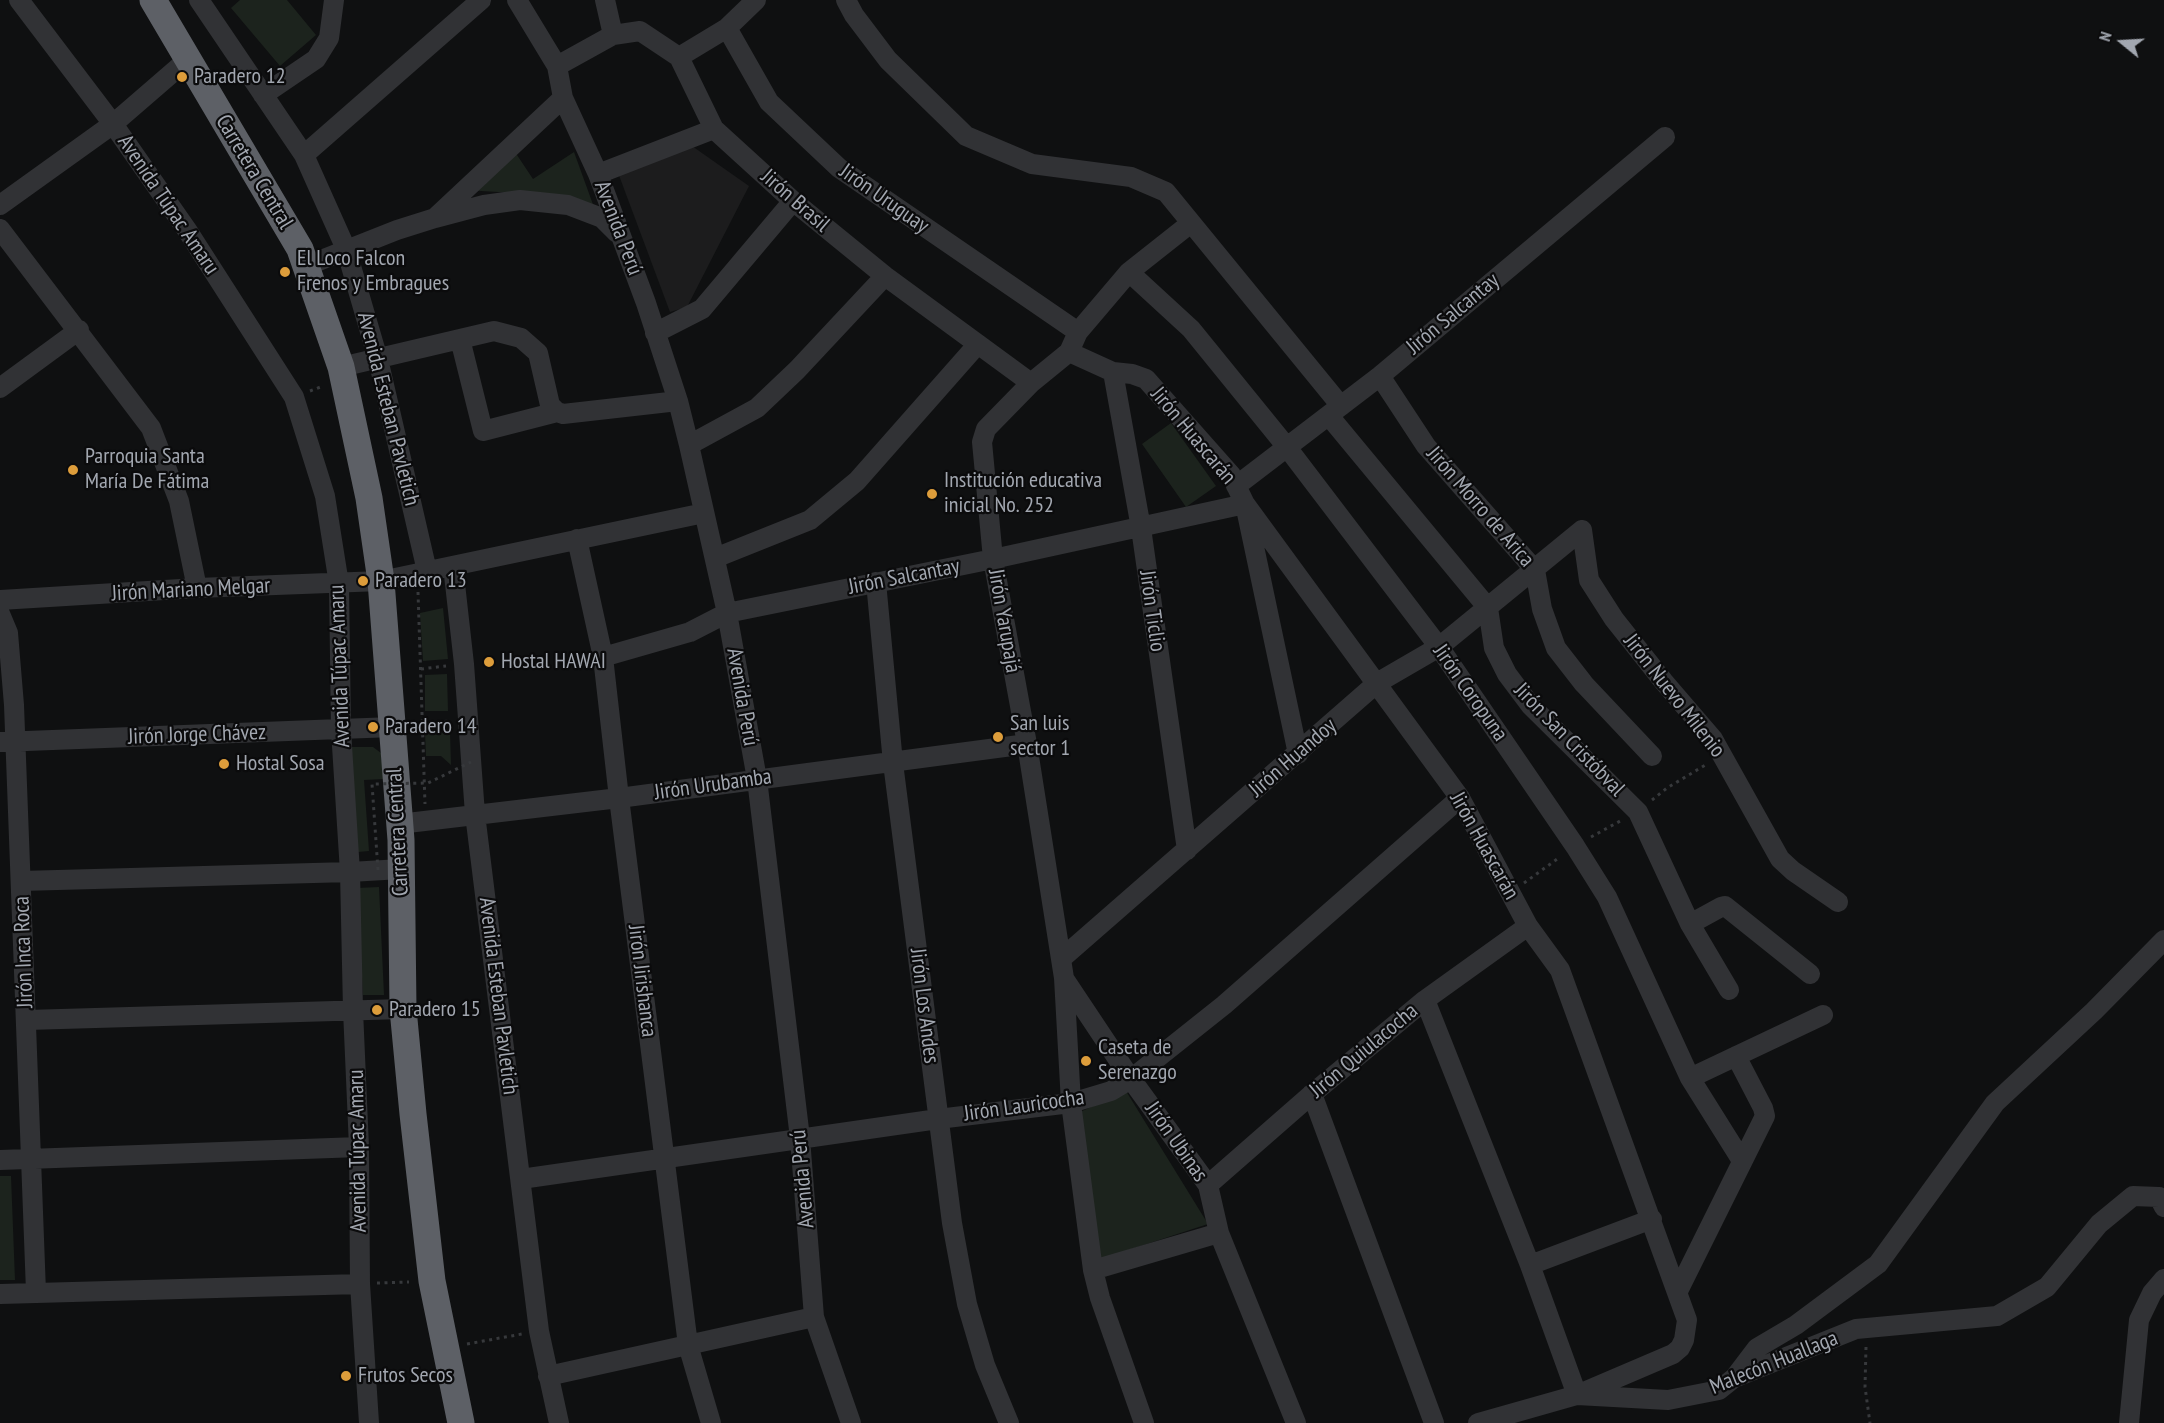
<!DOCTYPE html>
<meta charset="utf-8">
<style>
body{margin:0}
#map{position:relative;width:2164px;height:1423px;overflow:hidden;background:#0f1011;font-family:"PT Sans Narrow",sans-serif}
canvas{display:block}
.north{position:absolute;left:2092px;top:12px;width:60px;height:60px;-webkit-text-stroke:4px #0b0b0c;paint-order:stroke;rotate:288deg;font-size:16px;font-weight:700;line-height:24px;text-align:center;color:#a2a7b0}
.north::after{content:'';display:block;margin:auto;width:21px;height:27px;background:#a2a7b0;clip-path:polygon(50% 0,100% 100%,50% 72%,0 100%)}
</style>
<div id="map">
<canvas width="2164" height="1423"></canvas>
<div class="north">N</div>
</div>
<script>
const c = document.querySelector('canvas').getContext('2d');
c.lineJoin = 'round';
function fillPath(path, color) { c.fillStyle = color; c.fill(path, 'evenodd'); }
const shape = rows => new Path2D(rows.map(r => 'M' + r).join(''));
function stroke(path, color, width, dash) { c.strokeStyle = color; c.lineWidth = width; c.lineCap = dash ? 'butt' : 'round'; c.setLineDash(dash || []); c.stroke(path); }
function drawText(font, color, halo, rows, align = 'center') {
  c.font = font + ' "PT Sans Narrow",sans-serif'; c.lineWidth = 4.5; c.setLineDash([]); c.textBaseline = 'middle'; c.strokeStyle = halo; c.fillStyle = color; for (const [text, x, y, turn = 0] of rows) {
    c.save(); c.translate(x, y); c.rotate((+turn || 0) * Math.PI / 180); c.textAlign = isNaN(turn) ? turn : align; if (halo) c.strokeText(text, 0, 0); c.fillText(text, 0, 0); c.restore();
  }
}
fillPath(shape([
 [682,139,749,186,687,307,670,312,617,170]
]), '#1c1c1d');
fillPath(shape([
 [240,0,287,0,316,35,280,66,231,8],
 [507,140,533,179,574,152,595,210,531,194,465,190],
 [1171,423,1216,486,1186,507,1142,444],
 [443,608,448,659,423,661,420,613],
 [447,674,448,711,425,711,425,675],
 [425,732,450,732,451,765,441,756,426,756],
 [351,747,373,747,381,753,384,779,364,780,369,851,358,852],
 [379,887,384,995,363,995,357,888],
 [1126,1091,1208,1224,1101,1259,1080,1112],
 [0,1176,11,1176,15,1280,0,1280]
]), '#1c231d');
stroke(shape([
 [310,391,323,386],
 [418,592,425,804],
 [421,669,446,666],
 [422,723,450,721],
 [1652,800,1667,788,1707,764],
 [1591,837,1622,820],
 [1524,883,1560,857],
 [377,1283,409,1282],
 [467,1344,522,1334],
 [1866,1347,1865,1387,1870,1423]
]), '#37393c', 3, [3, 4.5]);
stroke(shape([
 [19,0,113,124,187,230,294,397,325,496,339,584,341,730,350,872,353,1010,359,1147,360,1284,369,1423],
 [199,0,304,155,346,249,378,359,427,571],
 [517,0,557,66,563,98,598,174,646,303,678,401,689,445,727,613,757,779,800,1138,814,1317,851,1423],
 [605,0,613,35],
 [846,0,854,15,888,60,966,136,1032,164,1131,177,1166,192,1341,406],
 [727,28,769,102,839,168,1078,332],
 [679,57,727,28,756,0],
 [557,66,613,35,640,31,679,57,714,129,793,201,885,276,1031,383],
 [263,95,316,59,329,38,334,0],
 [304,155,481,0],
 [598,174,714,129],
 [0,205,113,124,187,60],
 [437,216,563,98],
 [0,229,151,428,179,501,197,588],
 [306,266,397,230,435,218,484,205,520,200,568,205,602,218,617,233],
 [1129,272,1191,329,1286,446,1439,647,1575,846,1607,897,1690,1078,1742,1161],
 [655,333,702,309,793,201],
 [460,339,483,431,557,412],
 [1069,352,1113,372,1132,374,1146,379,1231,475,1245,504,1460,798,1528,926,1560,970,1687,1320,1684,1340,1680,1348,1673,1354,1577,1395],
 [341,367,494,331,521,338,538,353,550,405,557,412,563,414,678,401],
 [1113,372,1141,528,1187,850],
 [1380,376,1426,446,1535,570,1542,609,1556,648,1584,684,1652,756],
 [0,388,79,330],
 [1329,416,1488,608,1494,648,1507,674,1531,706,1638,812,1690,924,1729,990],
 [689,445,757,408,797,370,885,276],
 [1236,486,1380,376,1665,137],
 [1582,530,1589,580,1614,619,1664,682,1713,739,1780,859,1793,871,1838,902],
 [577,539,603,657,619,798,688,1345,711,1423],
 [715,558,810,520,857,481,977,345],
 [453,566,464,664,475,814,539,1331,559,1423],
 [876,582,893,763,952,1223,967,1304,985,1365,1009,1423],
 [0,600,197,588,381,581,704,513],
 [0,614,8,633,14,705,36,1292],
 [603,657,690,632,727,613,993,559,1245,504,1298,754],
 [0,742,393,727],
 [399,824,619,798,1027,744],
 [21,881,350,872,401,869],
 [1690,924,1721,907,1725,906,1810,974],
 [1061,959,1377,683,1439,647,1582,530],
 [1065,980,1131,1079,1208,1185,1219,1233,1296,1423],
 [1425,1000,1530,1265,1577,1395],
 [27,1020,403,1009],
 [1690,1078,1823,1015],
 [1312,1094,1434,1423],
 [0,1160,359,1147],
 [521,1179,938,1119,1071,1103,1111,1091,1131,1079,1224,1005,1460,798],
 [1208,1185,1312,1094,1425,1000,1528,926],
 [1530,1265,1652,1219],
 [1093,1270,1219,1233],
 [1678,1291,1765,1116,1763,1108,1736,1056],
 [0,1294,360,1284],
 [548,1376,814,1317],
 [1735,1377,1757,1348,1796,1325,1878,1264,1995,1103,2094,1011,2164,940],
 [1144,1423,1100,1298,1093,1270,1071,1103,1064,978,1027,744,993,559,982,442,986,429,1031,383,1069,352,1078,332,1129,272,1191,223],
 [1478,1423,1577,1395,1668,1400,1719,1390,1734,1378,1856,1329,1997,1316,2047,1287,2099,1224,2133,1196,2159,1197,2164,1207],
 [2129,1423,2139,1320,2152,1293,2164,1279]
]), '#313235', 20);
stroke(shape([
 [153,0,300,249,341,367,369,498,381,581,401,840,403,1009,413,1114,432,1281,461,1423]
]), '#5d6066', 27);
stroke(shape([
 [378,870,372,784,428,783,471,762]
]), '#37393c', 3, [3, 4.5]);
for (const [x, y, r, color] of [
 [182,77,6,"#dd9d3b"],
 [285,272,6,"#dd9d3b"],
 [73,470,6,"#dd9d3b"],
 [932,494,6,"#dd9d3b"],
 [363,581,6,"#dd9d3b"],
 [489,662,6,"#dd9d3b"],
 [373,727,6,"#dd9d3b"],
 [998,737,6,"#dd9d3b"],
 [224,764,6,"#dd9d3b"],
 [377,1010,6,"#dd9d3b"],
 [1086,1061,6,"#dd9d3b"],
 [346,1376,6,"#dd9d3b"]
]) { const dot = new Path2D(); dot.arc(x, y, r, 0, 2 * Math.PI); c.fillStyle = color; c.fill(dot); stroke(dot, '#0b0b0c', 2); }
drawText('22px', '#a2a7b0', '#0b0b0c', [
 ["Paradero 12",194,77],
 ["El Loco Falcon",297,259],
 ["Frenos y Embragues",297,284],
 ["Parroquia Santa",85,457],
 ["María De Fátima",85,482],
 ["Institución educativa",944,481],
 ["inicial No. 252",944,506],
 ["Paradero 13",375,581],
 ["Hostal HAWAI",501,662],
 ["San luis",1010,724],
 ["sector 1",1010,749],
 ["Paradero 14",385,727],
 ["Hostal Sosa",236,764],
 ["Paradero 15",389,1010],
 ["Caseta de",1098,1048],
 ["Serenazgo",1098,1073],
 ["Frutos Secos",358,1376]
], 'left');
drawText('22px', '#a2a7b0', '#0b0b0c', [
 ["Carretera Central",254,172,59],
 ["Jirón Uruguay",884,199,35],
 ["Jirón Brasil",795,201,41],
 ["Avenida Túpac Amaru",168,205,56],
 ["Avenida Perú",618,228,69],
 ["Jirón Salcantay",1453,314,-40],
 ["Avenida Esteban Pavletich",388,409,76],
 ["Jirón Huascarán",1193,436,50],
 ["Jirón Morro de Arica",1480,507,49],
 ["Jirón Salcantay",904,577,-11],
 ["Jirón Mariano Melgar",191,590,-3],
 ["Jirón Ticlio",1152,611,82],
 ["Jirón Yarupajá",1004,621,80],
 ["Avenida Túpac Amaru",340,666,-92],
 ["Jirón Coropuna",1470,693,55],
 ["Jirón Nuevo Milenio",1674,696,52],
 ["Avenida Perú",742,697,80],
 ["Jirón Jorge Chávez",197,735,-2],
 ["Jirón San Cristóbval",1569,740,46],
 ["Jirón Huandoy",1293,758,-41],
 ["Jirón Urubamba",713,785,-8],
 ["Carretera Central",398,832,-93],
 ["Jirón Huascarán",1484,846,61],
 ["Jirón Inca Roca",24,952,-92],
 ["Jirón Jirishanca",642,981,83],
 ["Avenida Esteban Pavletich",498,996,83],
 ["Jirón Los Andes",924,1006,83],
 ["Jirón Quiulacocha",1364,1051,-40],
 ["Jirón Lauricocha",1024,1106,-8],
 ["Jirón Ubinas",1176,1142,55],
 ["Avenida Túpac Amaru",358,1151,-91],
 ["Avenida Perú",803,1179,-95],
 ["Malecón Huallaga",1774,1363,-22]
]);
</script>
